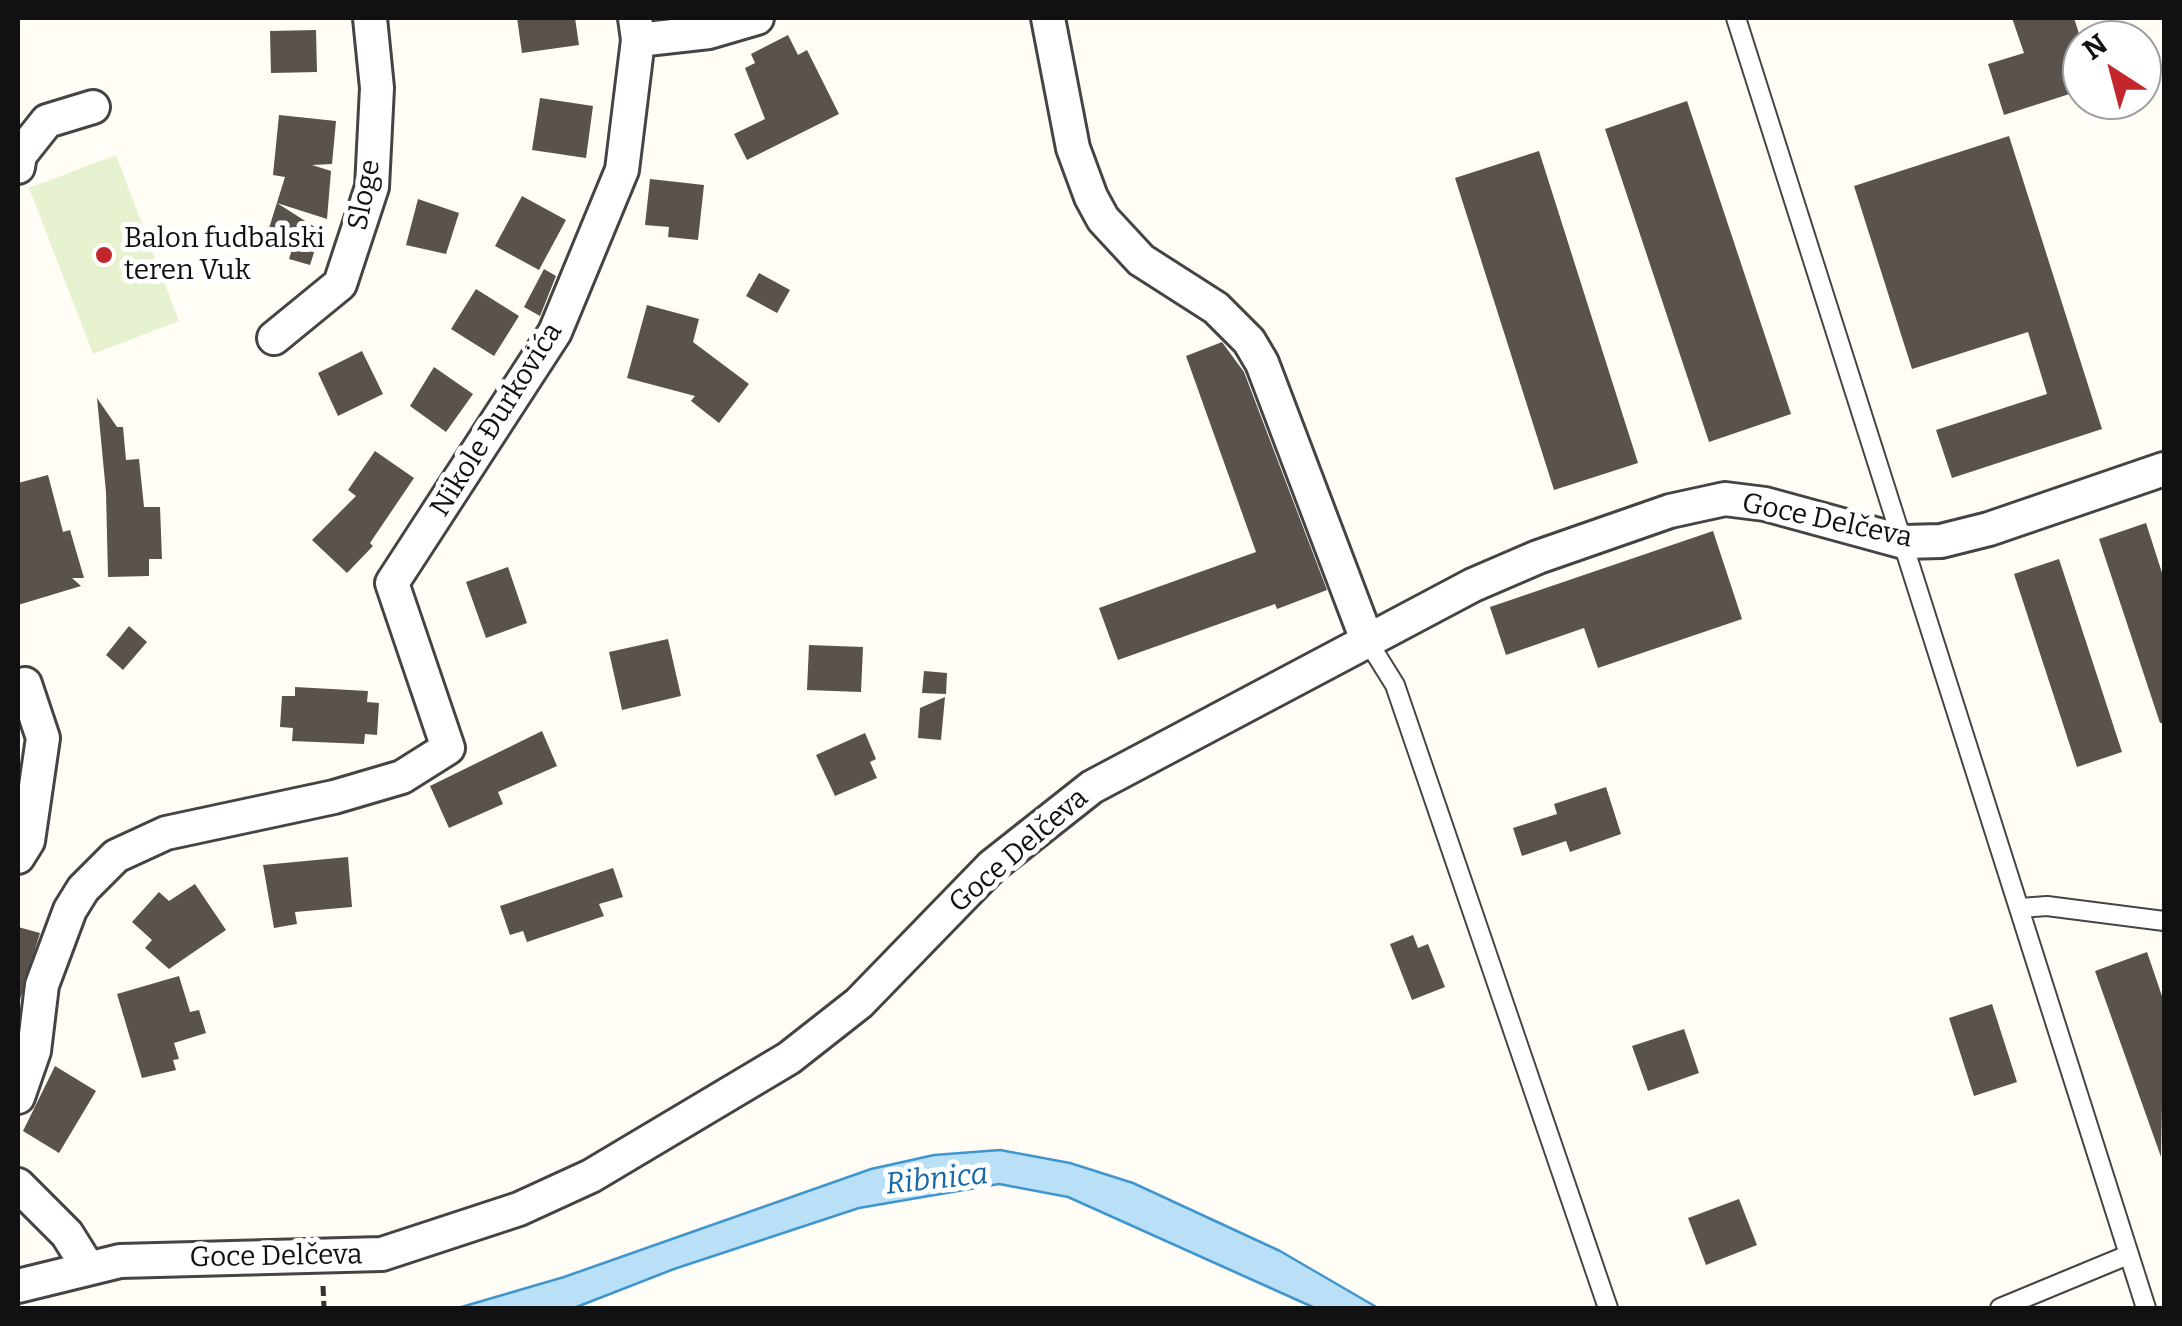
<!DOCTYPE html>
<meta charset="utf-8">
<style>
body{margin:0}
#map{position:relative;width:2182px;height:1326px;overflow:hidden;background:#fffdf5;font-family:Bitter,serif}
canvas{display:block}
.frame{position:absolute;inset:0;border:20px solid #111;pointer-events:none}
.north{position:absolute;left:2062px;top:20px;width:100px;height:100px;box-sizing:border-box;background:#fff;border:2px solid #a0a0a0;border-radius:50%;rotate:324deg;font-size:28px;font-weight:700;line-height:40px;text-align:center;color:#111}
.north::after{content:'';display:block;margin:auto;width:35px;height:45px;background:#c4262e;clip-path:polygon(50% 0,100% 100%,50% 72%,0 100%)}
</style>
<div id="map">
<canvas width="2182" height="1326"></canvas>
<div class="frame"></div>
<div class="north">N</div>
</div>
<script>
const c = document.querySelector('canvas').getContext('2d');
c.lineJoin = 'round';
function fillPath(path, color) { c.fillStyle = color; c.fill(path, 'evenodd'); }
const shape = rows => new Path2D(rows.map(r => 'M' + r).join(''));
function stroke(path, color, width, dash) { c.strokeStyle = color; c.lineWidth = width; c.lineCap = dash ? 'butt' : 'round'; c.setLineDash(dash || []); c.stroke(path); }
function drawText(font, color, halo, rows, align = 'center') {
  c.font = font + ' Bitter,serif'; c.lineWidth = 10; c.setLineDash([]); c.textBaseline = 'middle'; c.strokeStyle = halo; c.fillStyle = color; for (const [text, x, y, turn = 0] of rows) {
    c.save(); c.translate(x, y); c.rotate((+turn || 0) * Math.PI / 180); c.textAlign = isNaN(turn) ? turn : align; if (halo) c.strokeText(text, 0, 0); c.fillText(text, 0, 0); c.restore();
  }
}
fillPath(shape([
 [116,155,179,321,93,354,29,188]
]), '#e6f2cf');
const water = shape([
 [1000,1150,1070,1163,1133,1183,1280,1251,1378,1308,1315,1308,1068,1197,999,1184,859,1208,674,1269,574,1308,458,1308,564,1277,871,1169,934,1155,1000,1150]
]);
fillPath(water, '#b9e0f7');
stroke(water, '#3f96cf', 2.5);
fillPath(shape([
 [517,18,575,18,579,45,522,53],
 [2012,18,2074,18,2082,43,2082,90,2004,115,1988,64,2024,53],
 [316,30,317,72,271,73,270,31],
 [788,35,798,55,807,50,839,114,747,160,734,134,765,119,745,68,755,63,751,54],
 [540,98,593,106,586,158,532,150],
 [1687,101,1791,414,1709,442,1605,129],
 [279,115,336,121,332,164,312,165,331,171,327,219,277,203,321,231,310,265,289,259,292,249,265,241,285,177,273,175],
 [2009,136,2102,429,1952,478,1936,430,2047,394,2028,332,1912,369,1854,186],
 [1539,151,1638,463,1554,490,1455,178],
 [650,179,704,185,698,240,668,237,669,227,645,225],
 [522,196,566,220,539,270,495,246],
 [418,199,459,213,446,254,406,245],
 [544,269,556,276,540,316,524,307],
 [759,273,790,290,777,313,746,296],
 [476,289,519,316,494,356,451,329],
 [647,305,699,319,693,342,749,384,719,423,691,401,695,396,627,378],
 [1222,342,1244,372,1327,590,1277,609,1275,604,1118,660,1099,608,1256,552,1186,356],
 [362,351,383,394,338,416,318,373],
 [434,367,473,394,446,432,410,406],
 [97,398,117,427,123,427,126,460,139,459,144,507,160,507,162,559,149,559,149,576,108,577,106,492],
 [375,451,414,478,370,543,373,546,347,573,312,540,356,496,348,490],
 [48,475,63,532,70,530,84,578,72,578,81,586,18,605,18,483],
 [2146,523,2164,579,2164,723,2160,723,2099,539],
 [1713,531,1742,619,1598,668,1584,628,1506,655,1490,607],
 [2059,559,2122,752,2077,767,2014,574],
 [508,567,527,623,486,638,466,582],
 [129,626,147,642,123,670,106,655],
 [668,639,681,696,622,710,609,652],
 [809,645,863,647,861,692,807,690],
 [924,671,947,673,946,694,922,693],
 [295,687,368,691,367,702,379,703,377,735,365,734,364,744,292,741,293,728,280,727,282,696,295,696],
 [945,697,941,740,918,738,920,708],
 [542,731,557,766,498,792,503,804,449,828,430,786],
 [865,733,876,759,870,762,877,778,835,796,816,755],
 [1606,787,1621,834,1570,852,1566,841,1522,856,1513,828,1557,814,1554,804],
 [348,857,352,907,295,912,297,924,274,928,263,865],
 [613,868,623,897,599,904,604,916,527,942,523,931,510,935,500,906],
 [195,884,226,930,169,969,145,948,152,940,132,922,159,892,169,901],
 [18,927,40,933,20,1000,18,999],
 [1413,935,1418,948,1428,944,1445,987,1412,1000,1390,944],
 [2147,952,2164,1002,2161,1157,2095,971],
 [179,976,190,1012,199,1010,206,1033,174,1043,179,1059,173,1060,176,1070,142,1078,117,994],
 [1992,1004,2017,1082,1974,1096,1949,1018],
 [1684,1029,1699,1073,1648,1091,1632,1046],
 [55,1066,96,1091,59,1153,23,1131],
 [1739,1199,1757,1245,1706,1265,1688,1218]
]), '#5a524d');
const service = shape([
 [1736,18,2146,1308],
 [1367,640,1395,685,1608,1308],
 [2020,908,2047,906,2164,921],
 [2000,1308,2128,1255]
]);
const minor = shape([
 [1048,18,1073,148,1091,197,1103,219,1141,260,1216,308,1249,341,1262,363,1367,640],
 [638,40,709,32,757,18],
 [18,167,20,155,47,121,93,107],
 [274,338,340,284,372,187,377,88,370,18],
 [18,857,28,841,43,738,25,684],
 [18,1097,34,1051,42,985,70,910,83,889,116,856,166,833,334,797,402,777,448,748,392,583,555,332,622,170,638,40,635,18],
 [18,1185,67,1234,87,1266],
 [18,1286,120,1261,382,1254,519,1209,591,1176,789,1058,859,1003,992,866,1092,787,1473,585,1538,557,1670,511,1725,499,1765,504,1904,542,1941,541,1989,529,2164,469]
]);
stroke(service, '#444', 22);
stroke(minor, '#444', 38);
stroke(shape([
 [323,1286,324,1308]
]), '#333', 5, [10, 5]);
stroke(service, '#fff', 18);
stroke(minor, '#fff', 32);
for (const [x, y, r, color] of [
 [104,255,10,"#c4262e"]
]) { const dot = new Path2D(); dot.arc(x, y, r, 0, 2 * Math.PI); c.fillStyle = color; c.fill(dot); stroke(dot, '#fff', 4); }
drawText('28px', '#111', '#fff', [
 ["Sloge",365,195,-79],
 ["Nikole Đurkovića",497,420,-58],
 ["Goce Delčeva",1827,521,12],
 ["Goce Delčeva",1019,851,-41],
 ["Goce Delčeva",276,1257,-1]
]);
drawText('28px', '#111', '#fff', [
 ["Balon fudbalski",124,239],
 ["teren Vuk",124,271]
], 'left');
drawText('italic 30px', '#1768a6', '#fff', [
 ["Ribnica",937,1180,-6]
]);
</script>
